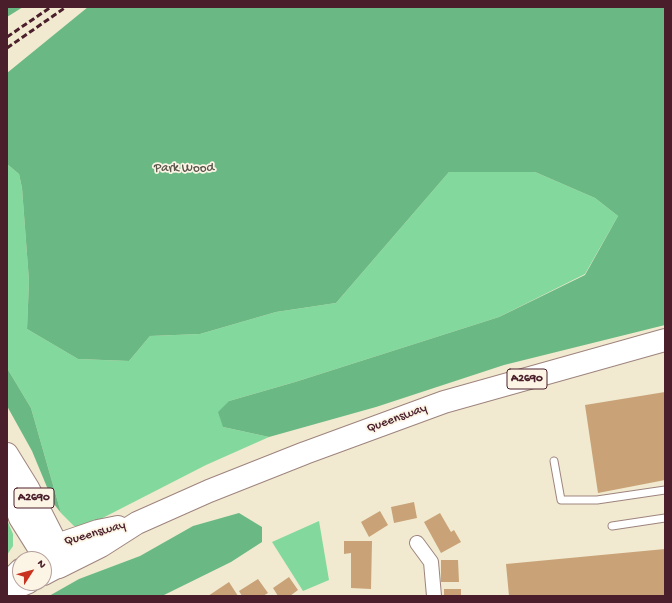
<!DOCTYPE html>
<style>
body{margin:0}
#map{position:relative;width:672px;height:603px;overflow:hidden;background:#f1ead0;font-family:"Gochi Hand",sans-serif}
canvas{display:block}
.frame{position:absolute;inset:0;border:8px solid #4a1f2b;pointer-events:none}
.north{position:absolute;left:12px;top:551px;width:40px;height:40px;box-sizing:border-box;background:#fcf5e5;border:1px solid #b59f9b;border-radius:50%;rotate:54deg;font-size:11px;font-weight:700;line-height:16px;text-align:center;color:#4a1f2b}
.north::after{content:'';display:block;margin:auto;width:14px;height:18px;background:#c8321e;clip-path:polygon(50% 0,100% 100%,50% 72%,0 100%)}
</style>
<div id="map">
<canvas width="672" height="603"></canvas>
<div class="frame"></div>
<div class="north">N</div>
</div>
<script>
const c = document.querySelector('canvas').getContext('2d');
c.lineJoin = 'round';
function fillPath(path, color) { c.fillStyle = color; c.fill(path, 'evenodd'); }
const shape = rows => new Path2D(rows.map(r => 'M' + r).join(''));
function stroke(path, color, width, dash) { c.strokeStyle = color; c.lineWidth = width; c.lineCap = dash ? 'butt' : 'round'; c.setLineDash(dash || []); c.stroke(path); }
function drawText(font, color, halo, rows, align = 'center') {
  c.font = font + ' "Gochi Hand",sans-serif'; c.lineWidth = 3.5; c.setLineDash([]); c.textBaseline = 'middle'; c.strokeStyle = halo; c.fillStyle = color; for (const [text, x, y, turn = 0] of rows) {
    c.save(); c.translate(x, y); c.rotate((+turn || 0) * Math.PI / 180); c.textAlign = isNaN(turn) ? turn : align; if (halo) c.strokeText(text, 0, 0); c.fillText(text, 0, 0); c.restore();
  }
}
fillPath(shape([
 [7,164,19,174,22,188,29,281,27,329,78,359,129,361,150,336,200,334,276,312,336,303,449,172,535,172,595,198,618,216,585,274,499,317,295,382,229,401,223,427,269,437,206,465,85,527,74,526,61,513,31,408,7,368],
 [7,520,13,534,13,546,7,555],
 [319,521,329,580,303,591,272,542]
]), '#83d99d');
fillPath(shape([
 [7,7,23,7,7,17],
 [88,7,665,7,665,325,504,365,376,407,269,437,223,427,218,412,229,401,295,382,499,317,585,275,618,216,595,198,535,172,449,172,336,303,276,312,200,334,150,336,129,361,78,359,27,329,29,281,22,188,19,174,7,164,7,73],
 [7,368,31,408,61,513,54,504,32,451,7,406],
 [239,513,262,527,262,542,231,562,162,596,49,596,79,579,140,556,193,526]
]), '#6ab984');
fillPath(shape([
 [665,392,665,480,598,493,585,405],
 [414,502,417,518,394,523,391,507],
 [380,511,388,525,369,537,361,522],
 [440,513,451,532,454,530,461,542,441,553,424,522],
 [344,541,372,541,371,589,351,588,351,553,344,554],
 [665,549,665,596,509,596,506,564],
 [441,560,458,560,459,582,441,582],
 [289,577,298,590,290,596,278,596,273,588],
 [258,579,268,593,263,596,242,596,239,591],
 [229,582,238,596,208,596],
 [444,589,461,589,461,596,444,596]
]), '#c9a277');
const service = shape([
 [554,461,561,500,597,500,665,490],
 [612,526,665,518]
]);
const minor = shape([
 [417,543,431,562,434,596]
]);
const secondary = shape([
 [44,575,59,567,58,553],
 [7,582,20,569],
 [7,592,29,583]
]);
const primary = shape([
 [7,454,28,488,57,545,98,531,118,527],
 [7,482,20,518,42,553,59,567,101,546,137,523,209,491,305,453,444,402,665,340]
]);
stroke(service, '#9e847e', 9);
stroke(minor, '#9e847e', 16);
stroke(secondary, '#9e847e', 22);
stroke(primary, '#9e847e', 24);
stroke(service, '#fff', 7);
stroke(minor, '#fff', 14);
stroke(secondary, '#fff', 20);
stroke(primary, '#fff', 22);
stroke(shape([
 [7,37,51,7],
 [7,48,66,7]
]), '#4a1f2b', 3, [6, 3]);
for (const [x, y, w] of [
 [527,379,40],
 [34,498,40]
]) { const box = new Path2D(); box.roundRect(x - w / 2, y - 10, w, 20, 3); c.fillStyle = '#fcf5e5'; c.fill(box); stroke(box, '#4a1f2b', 1); }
drawText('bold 12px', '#4a1f2b', null, [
 ["A2690",527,379],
 ["A2690",34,498]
]);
drawText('13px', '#5b574d', '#fcf5e5', [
 ["Park Wood",184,169]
]);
drawText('13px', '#4a1f2b', '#fcf5e5', [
 ["Queensway",397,419,-20],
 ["Queensway",95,534,-16]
]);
</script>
